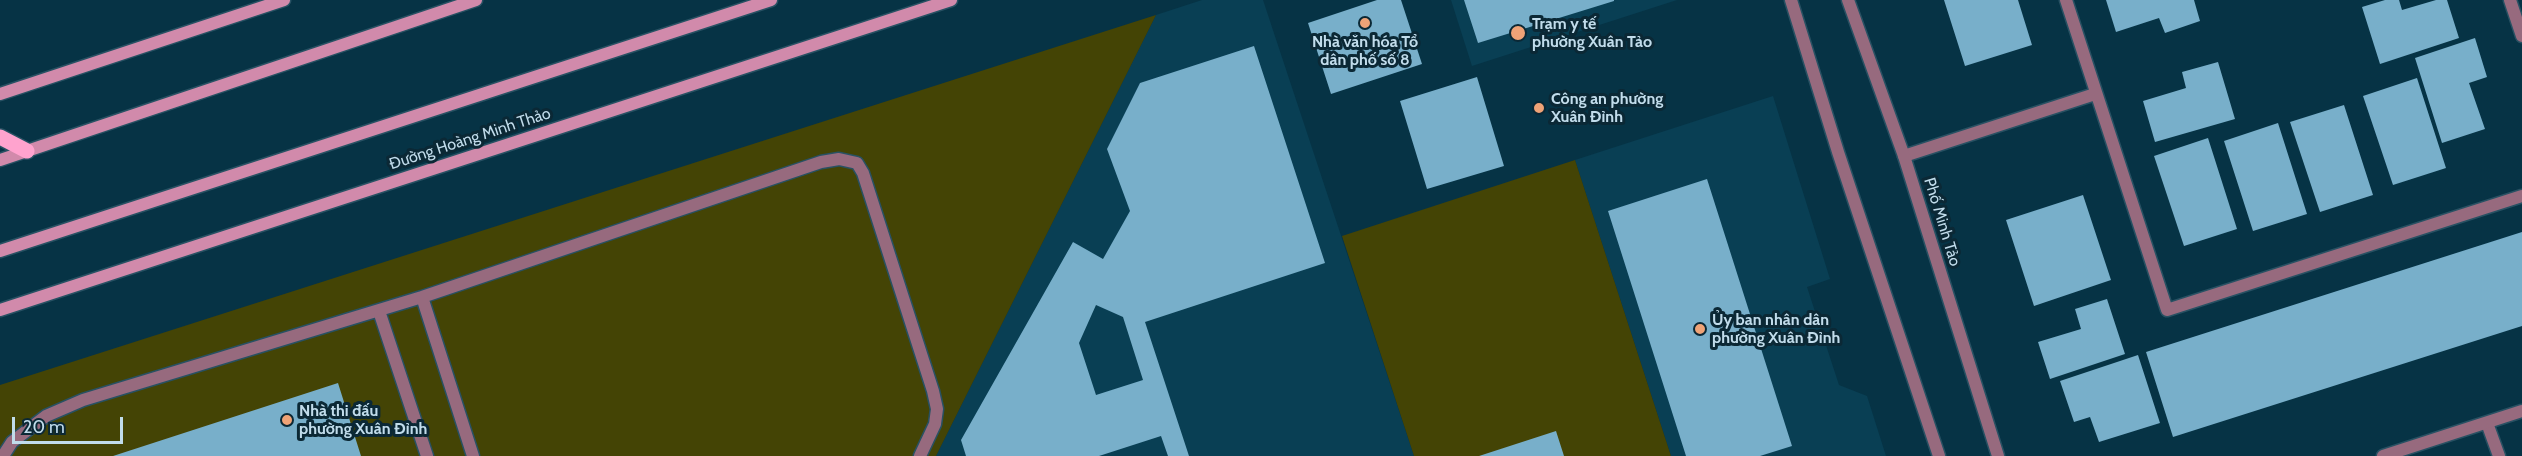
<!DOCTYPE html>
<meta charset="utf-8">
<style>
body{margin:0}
#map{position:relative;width:2522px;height:456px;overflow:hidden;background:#063345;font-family:Cabin,sans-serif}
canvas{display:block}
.scale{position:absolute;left:12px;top:417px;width:111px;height:27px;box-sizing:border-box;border:3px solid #c1dceb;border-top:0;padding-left:8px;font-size:18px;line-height:21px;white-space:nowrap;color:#c1dceb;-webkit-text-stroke:4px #0b2835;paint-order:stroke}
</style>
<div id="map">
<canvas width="2522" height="456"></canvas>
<div class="scale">20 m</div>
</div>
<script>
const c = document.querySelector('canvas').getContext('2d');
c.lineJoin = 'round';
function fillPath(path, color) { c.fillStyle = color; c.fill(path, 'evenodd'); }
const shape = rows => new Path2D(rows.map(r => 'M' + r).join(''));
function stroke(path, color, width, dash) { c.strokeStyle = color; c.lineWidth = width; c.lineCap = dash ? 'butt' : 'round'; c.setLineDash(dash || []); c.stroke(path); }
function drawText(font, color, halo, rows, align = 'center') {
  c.font = font + ' Cabin,sans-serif'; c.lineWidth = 6; c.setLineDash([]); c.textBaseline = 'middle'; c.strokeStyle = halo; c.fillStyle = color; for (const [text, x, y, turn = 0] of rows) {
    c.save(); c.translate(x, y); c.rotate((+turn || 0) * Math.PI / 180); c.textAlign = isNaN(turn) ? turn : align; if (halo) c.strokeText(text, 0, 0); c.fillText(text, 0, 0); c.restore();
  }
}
fillPath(shape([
 [1202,0,1263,0,1414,456,936,456,1156,15],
 [1451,0,1677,0,1472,66],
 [1773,96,1830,279,1807,287,1839,385,1867,396,1886,456,1671,456,1575,160]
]), '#093f54');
fillPath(shape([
 [1156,15,936,456,0,456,0,385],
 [1575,160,1671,456,1414,456,1342,236]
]), '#444405');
fillPath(shape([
 [1377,0,1401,0,1422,64,1331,94,1308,23],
 [1464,0,1614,0,1614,1,1478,43],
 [1944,0,2018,0,2032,45,1965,66],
 [2106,0,2194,0,2200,21,2165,33,2159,18,2116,32],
 [2385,0,2399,0,2402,10,2436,0,2447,0,2459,38,2380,64,2362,7],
 [2475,38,2487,77,2469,83,2485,129,2442,143,2415,58],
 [1254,46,1325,263,1145,322,1189,456,1168,456,1161,436,1099,456,966,456,961,440,1073,242,1103,259,1130,211,1107,149,1140,83],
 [1096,305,1123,317,1143,380,1096,395,1079,343],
 [2218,62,2235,119,2155,142,2143,101,2186,88,2182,72],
 [1477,77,1504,166,1427,189,1400,101],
 [2417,78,2446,168,2393,185,2363,96],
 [2344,105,2373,195,2320,212,2290,122],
 [2278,123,2307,214,2253,231,2224,141],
 [2208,138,2237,229,2184,246,2154,156],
 [1707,179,1792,446,1760,456,1686,456,1608,211],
 [2083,195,2111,280,2034,306,2006,220],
 [2522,232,2522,326,2173,437,2146,352],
 [2107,299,2125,354,2050,379,2038,342,2081,329,2075,309],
 [2138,355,2160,423,2099,442,2090,417,2074,422,2060,381],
 [338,383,361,456,113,456],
 [1556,431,1564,456,1479,456]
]), '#78afca');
const service = shape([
 [422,297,473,456],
 [379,311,427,456],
 [2487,423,2499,456],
 [3,456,12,442,46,416,83,400,422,297,821,162,839,159,857,163,863,173,933,391,937,409,935,424,920,456]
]);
const minor = shape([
 [2066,0,2167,310,2522,196],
 [2510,0,2522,36],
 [1904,156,2095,94],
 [2383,456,2522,411]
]);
const tertiary = shape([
 [1791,0,1838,152,1939,456],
 [1848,0,1904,156,1998,456]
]);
const secondary = shape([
 [0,94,284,0],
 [0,160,476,0],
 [0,251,771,0],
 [0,310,951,0]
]);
const primary = shape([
 [0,137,27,151]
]);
stroke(service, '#285163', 15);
stroke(minor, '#285163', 15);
stroke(tertiary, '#285163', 15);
stroke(secondary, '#285163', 15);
stroke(primary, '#285163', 18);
stroke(service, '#976a7e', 12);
stroke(minor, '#976a7e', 12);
stroke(tertiary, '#976a7e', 12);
stroke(secondary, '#d18aab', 12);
stroke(primary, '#ffa3ce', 15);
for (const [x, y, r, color] of [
 [1365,23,6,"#efa377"],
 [1518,33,8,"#efa377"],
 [1539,108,6,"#efa377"],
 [1700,329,6,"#efa377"],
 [287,420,6,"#efa377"]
]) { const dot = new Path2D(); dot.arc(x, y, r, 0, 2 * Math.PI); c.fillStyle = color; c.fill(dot); stroke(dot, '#0b2835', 2); }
drawText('bold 16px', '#c1dceb', '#0b2835', [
 ["Trạm y tế",1532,24],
 ["phường Xuân Tảo",1532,42],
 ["Nhà văn hóa Tổ",1365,42,"center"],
 ["dân phố số 8",1365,60,"center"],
 ["Công an phường",1551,99],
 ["Xuân Đỉnh",1551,117],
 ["Ủy ban nhân dân",1712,320],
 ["phường Xuân Đỉnh",1712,338],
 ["Nhà thi đấu",299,411],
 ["phường Xuân Đỉnh",299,429]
], 'left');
drawText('16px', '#c1dceb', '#0b2835', [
 ["Đường Hoàng Minh Thảo",470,139,-18],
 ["Phố Minh Tảo",1942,222,73]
]);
</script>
